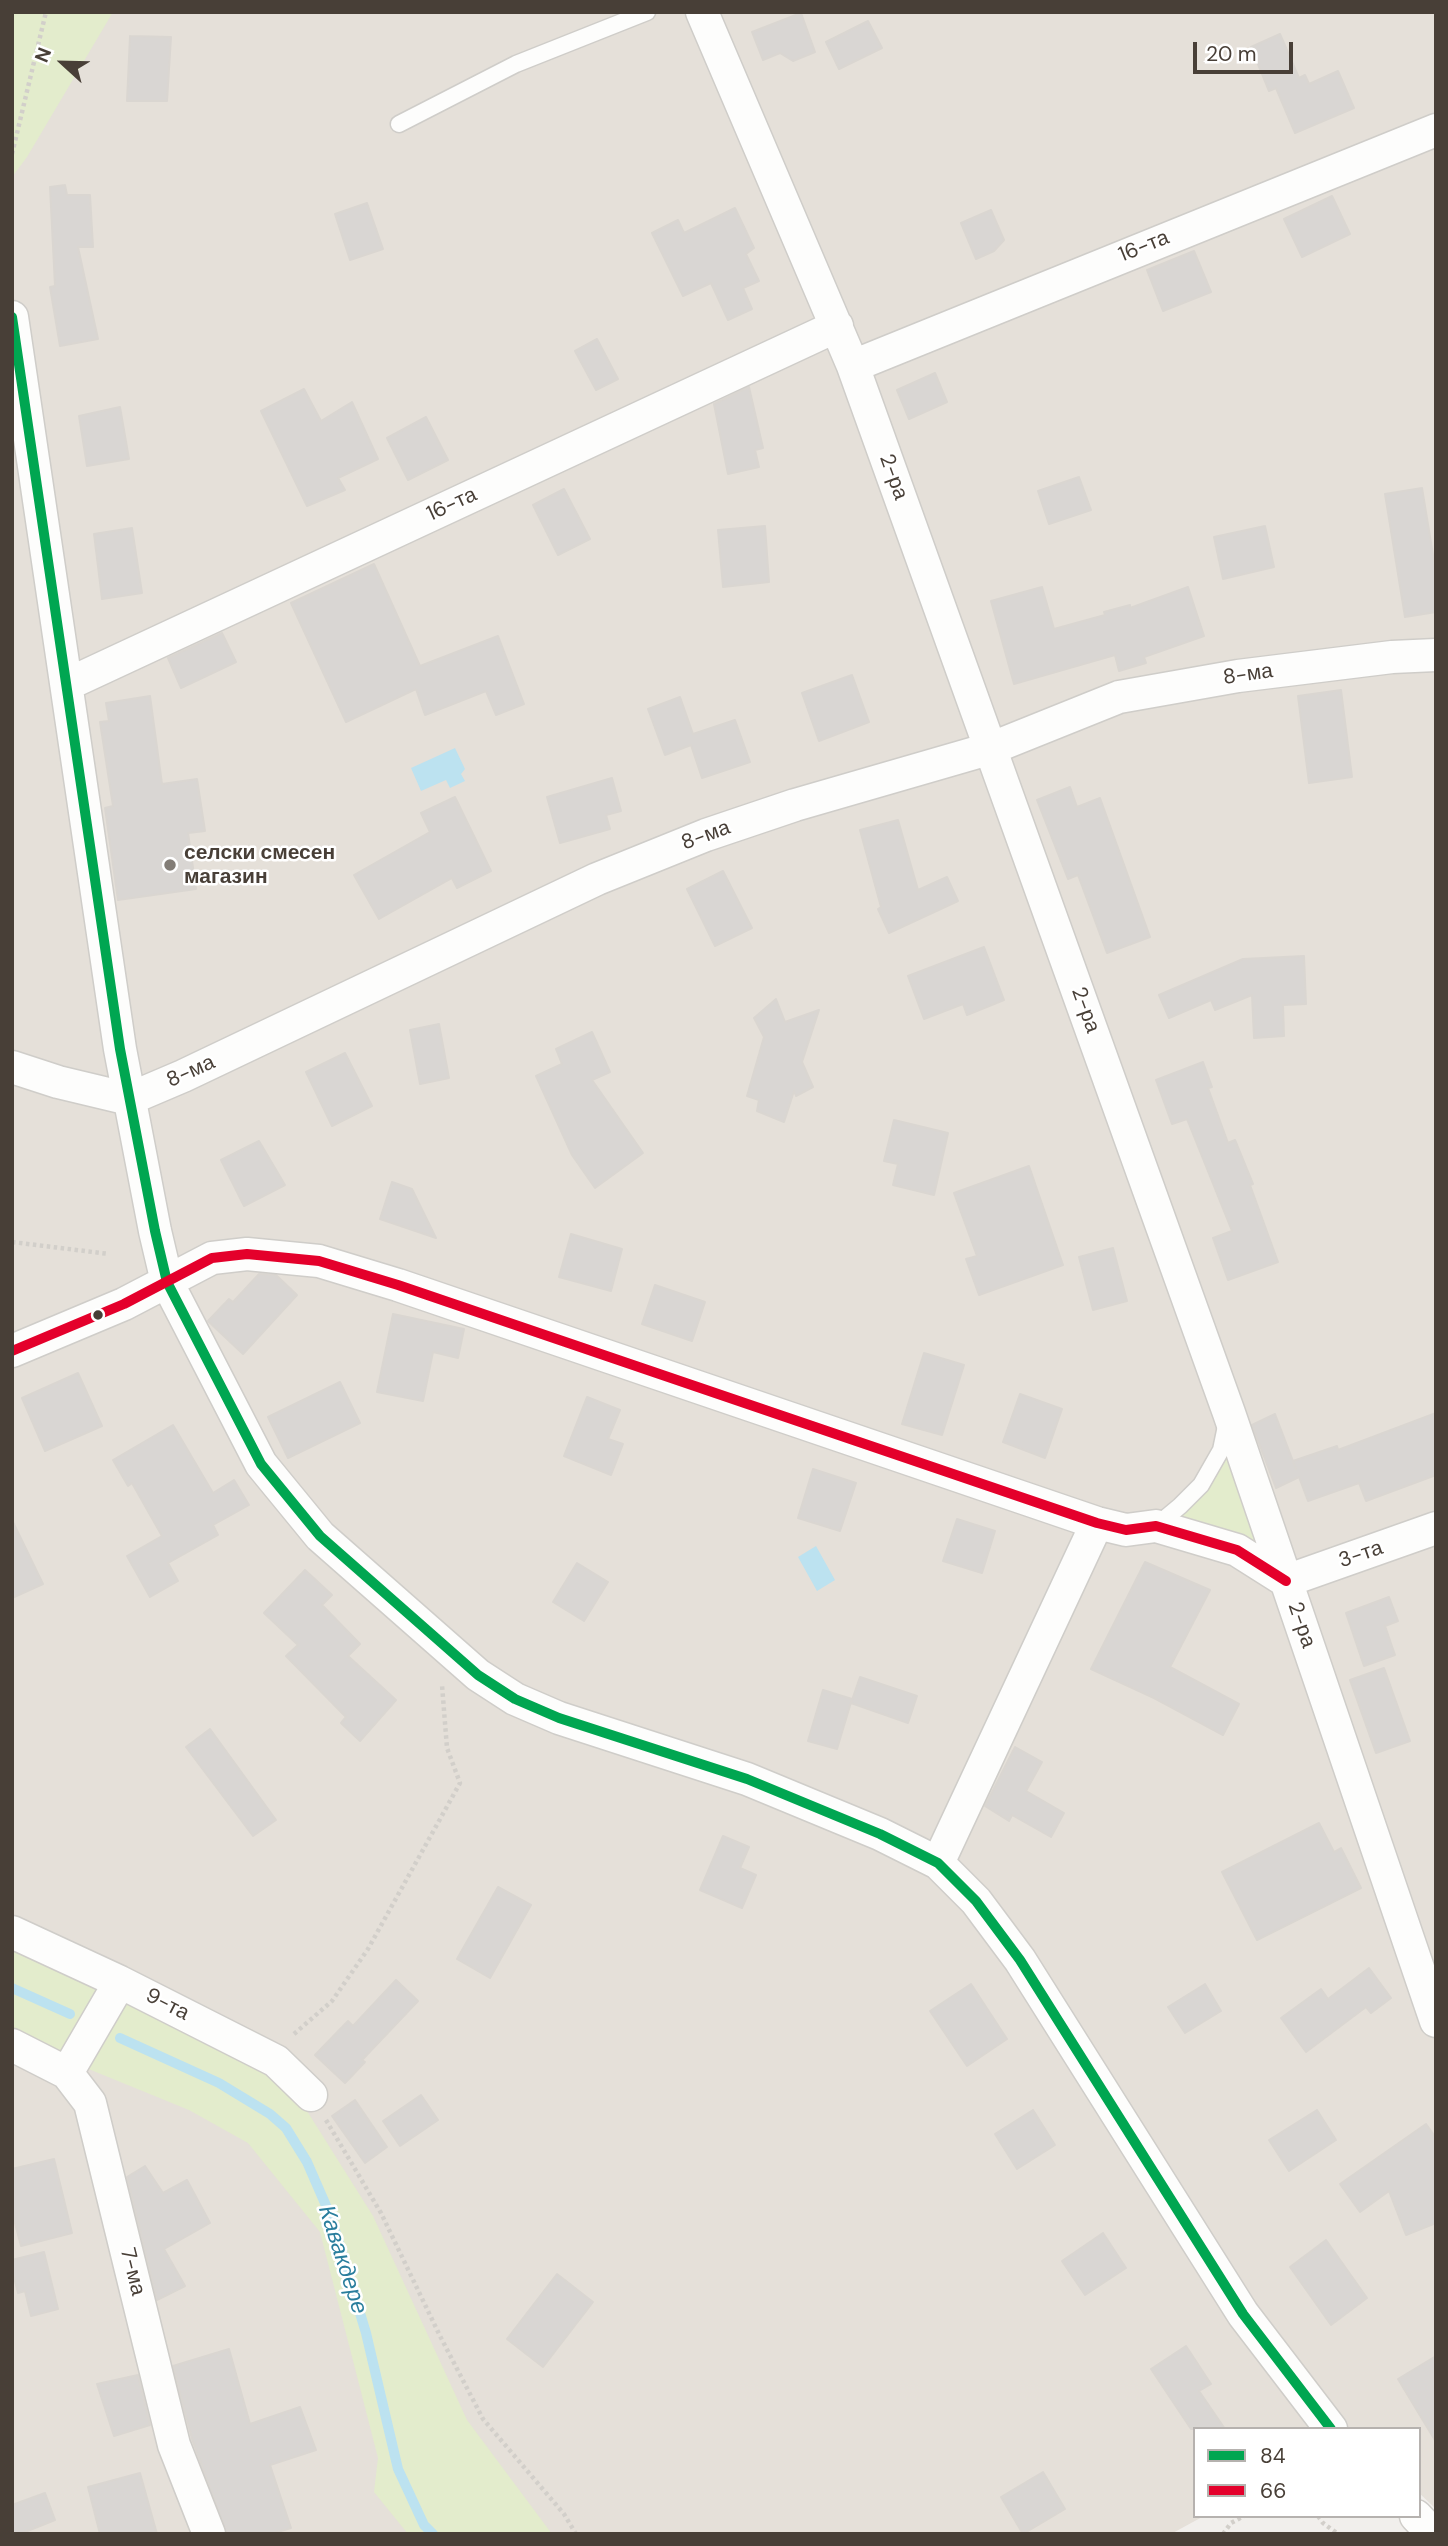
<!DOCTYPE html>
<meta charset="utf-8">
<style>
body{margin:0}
#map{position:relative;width:1448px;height:2546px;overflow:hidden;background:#f1efec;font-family:"DM Sans",sans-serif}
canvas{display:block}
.frame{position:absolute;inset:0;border:14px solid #483f37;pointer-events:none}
.legend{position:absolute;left:1193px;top:2427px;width:228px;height:91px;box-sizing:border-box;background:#fff;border:2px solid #b6b2af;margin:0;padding:9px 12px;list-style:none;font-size:21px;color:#483f37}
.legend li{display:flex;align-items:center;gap:14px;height:35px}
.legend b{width:35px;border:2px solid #b6b2af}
.north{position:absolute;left:28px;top:28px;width:70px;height:70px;-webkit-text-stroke:5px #fff;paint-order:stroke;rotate:292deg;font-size:19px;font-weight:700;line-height:28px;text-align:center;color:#483f37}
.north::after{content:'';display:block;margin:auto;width:24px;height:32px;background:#483f37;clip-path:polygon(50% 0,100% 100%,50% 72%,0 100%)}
.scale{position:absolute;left:1193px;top:42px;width:100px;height:32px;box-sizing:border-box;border:4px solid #483f37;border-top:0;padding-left:9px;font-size:21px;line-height:24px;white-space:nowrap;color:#483f37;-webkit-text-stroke:5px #fff;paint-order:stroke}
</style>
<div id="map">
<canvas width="1448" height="2546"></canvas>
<div class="frame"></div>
<ul class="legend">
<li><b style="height:9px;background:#00a651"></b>84</li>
<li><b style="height:9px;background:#e4002b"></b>66</li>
</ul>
<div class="north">N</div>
<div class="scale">20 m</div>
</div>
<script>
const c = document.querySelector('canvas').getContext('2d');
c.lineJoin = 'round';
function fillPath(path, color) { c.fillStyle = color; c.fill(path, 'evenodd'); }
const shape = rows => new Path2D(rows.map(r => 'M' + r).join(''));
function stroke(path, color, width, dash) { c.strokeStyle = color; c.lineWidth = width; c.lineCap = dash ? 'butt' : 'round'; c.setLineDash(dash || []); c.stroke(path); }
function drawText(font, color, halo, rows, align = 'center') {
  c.font = font + ' "DM Sans",sans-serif'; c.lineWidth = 5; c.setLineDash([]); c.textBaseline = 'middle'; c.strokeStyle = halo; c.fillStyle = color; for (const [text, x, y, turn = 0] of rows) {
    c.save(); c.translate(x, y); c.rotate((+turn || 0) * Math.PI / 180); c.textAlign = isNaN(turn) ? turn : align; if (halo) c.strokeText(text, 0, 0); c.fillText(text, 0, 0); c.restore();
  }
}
fillPath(shape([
 [12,12,1436,12,1436,2509,1418,2492,1418,2429,1194,2429,1194,2516,1204,2516,1171,2534,12,2534]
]), '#e5e0d9');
fillPath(shape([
 [12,12,113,12,27,157,12,177],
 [1229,1413,1286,1581,1156,1526,1201,1485],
 [12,1944,268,2068,302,2103,373,2216,467,2420,552,2534,408,2534,374,2492,378,2458,320,2232,248,2143,189,2110,91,2070,12,2033]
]), '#e3eccc');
fillPath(shape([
 [455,748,465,769,461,774,465,781,450,788,446,780,421,791,411,768],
 [816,1546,835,1580,817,1591,798,1557]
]), '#bce2f0');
stroke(shape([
 [12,1988,70,2014],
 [120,2038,219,2083,270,2114,286,2128,307,2162,331,2217,366,2333,398,2469,424,2525,433,2534]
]), '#bce2f0', 10);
const building = shape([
 [801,13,815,52,793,61,780,53,763,60,752,32,801,13],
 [868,21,882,48,839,69,826,42,868,21],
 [1280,34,1299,78,1305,75,1309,84,1338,71,1354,108,1295,133,1276,88,1269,91,1251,47,1280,34],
 [130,36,171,37,167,101,127,101,130,36],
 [65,185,67,195,90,195,93,247,78,247,98,339,60,346,50,287,55,286,50,187,65,185],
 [1332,196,1350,234,1302,257,1284,219,1332,196],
 [367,203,383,249,350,260,335,214,367,203],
 [735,208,754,248,746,254,759,281,743,288,752,309,728,320,711,283,683,296,652,233,678,220,684,233,735,208],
 [991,210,1004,240,994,251,976,259,961,223,991,210],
 [1194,251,1211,292,1163,311,1147,270,1194,251],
 [597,339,618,379,596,390,575,351,597,339],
 [935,373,947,402,909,419,897,390,935,373],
 [749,387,763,448,755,450,759,467,728,474,714,404,749,387],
 [304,389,321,421,352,402,378,459,338,478,345,490,307,506,261,411,304,389],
 [120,407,129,459,87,466,79,416,120,407],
 [426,417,448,460,408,480,387,438,426,417],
 [1079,477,1091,510,1049,524,1038,491,1079,477],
 [1422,488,1436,573,1436,612,1405,617,1385,494,1422,488],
 [564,489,590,539,558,555,533,505,564,489],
 [765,526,769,582,723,587,718,530,765,526],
 [1265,526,1274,567,1223,579,1214,537,1265,526],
 [132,528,142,593,102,599,94,534,132,528],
 [374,564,420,666,498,636,524,704,496,715,486,691,425,715,416,689,346,722,291,603,374,564],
 [1042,587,1054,629,1105,615,1104,612,1130,605,1130,608,1188,587,1204,636,1144,657,1146,663,1119,671,1115,655,1014,684,991,601,1042,587],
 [222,633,236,662,181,688,168,658,222,633],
 [852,675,869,722,819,741,802,693,852,675],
 [1341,690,1352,777,1309,783,1298,696,1341,690],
 [150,696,162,784,197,779,205,831,188,833,196,889,118,900,105,808,113,806,100,722,109,721,106,703,150,696],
 [680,697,693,734,735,720,750,762,702,778,691,745,665,755,648,709,680,697],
 [612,778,621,811,606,815,610,829,560,843,547,797,612,778],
 [1070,787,1077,807,1100,798,1150,937,1107,953,1078,875,1068,879,1037,800,1070,787],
 [455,797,491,871,457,888,452,878,379,919,354,875,430,832,421,813,455,797],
 [898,820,918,890,947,877,958,901,889,933,878,909,881,907,860,830,898,820],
 [723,871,752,928,715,946,687,889,723,871],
 [984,947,1004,1000,967,1015,963,1004,924,1019,908,976,984,947],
 [1304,956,1306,1004,1283,1005,1284,1036,1254,1038,1252,995,1215,1010,1211,1000,1169,1018,1159,995,1243,959,1304,956],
 [776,999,785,1022,819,1010,802,1062,813,1087,796,1096,794,1091,784,1122,757,1111,759,1100,747,1096,764,1037,754,1018,776,999],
 [439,1024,449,1078,420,1084,410,1030,439,1024],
 [592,1032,610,1072,592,1080,643,1153,595,1188,572,1155,536,1076,562,1064,556,1049,592,1032],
 [345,1053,372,1106,332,1126,306,1072,345,1053],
 [1203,1062,1212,1087,1208,1088,1228,1143,1235,1140,1253,1184,1250,1185,1278,1262,1228,1280,1213,1238,1232,1231,1187,1119,1172,1124,1156,1080,1203,1062],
 [894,1120,948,1133,934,1195,893,1185,898,1164,884,1161,894,1120],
 [259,1141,285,1185,244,1206,221,1160,259,1141],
 [1029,1166,1063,1265,979,1295,966,1259,977,1256,954,1193,1029,1166],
 [392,1182,412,1189,436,1238,380,1219,392,1182],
 [571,1234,622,1249,611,1291,559,1277,571,1234],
 [1113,1248,1127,1301,1093,1310,1079,1257,1113,1248],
 [259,1274,276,1275,297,1295,243,1354,208,1321,229,1299,233,1302,259,1274],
 [655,1285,705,1302,692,1341,642,1324,655,1285],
 [393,1314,464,1329,458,1358,433,1352,423,1401,377,1392,393,1314],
 [924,1353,964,1365,942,1435,902,1424,924,1353],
 [78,1373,102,1426,45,1451,22,1398,78,1373],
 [340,1382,360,1423,288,1458,268,1417,340,1382],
 [1020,1394,1062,1409,1045,1458,1003,1442,1020,1394],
 [587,1397,620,1410,608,1439,623,1444,611,1475,564,1456,587,1397],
 [1436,1413,1436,1475,1366,1501,1359,1483,1308,1501,1299,1477,1276,1488,1252,1425,1275,1414,1296,1469,1293,1461,1337,1446,1338,1450,1436,1413],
 [173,1425,213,1493,234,1480,249,1505,213,1525,218,1535,168,1563,178,1581,150,1597,127,1556,162,1536,132,1483,128,1486,113,1460,173,1425],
 [813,1469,856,1483,840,1531,798,1518,813,1469],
 [957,1519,995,1531,982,1573,943,1561,957,1519],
 [12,1520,43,1584,12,1598,12,1520],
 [1145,1562,1210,1590,1170,1667,1239,1704,1223,1735,1154,1698,1091,1669,1145,1562],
 [577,1563,608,1582,584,1621,553,1602,577,1563],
 [305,1570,332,1595,322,1605,360,1644,348,1656,396,1700,360,1741,341,1723,346,1717,286,1656,298,1645,264,1613,305,1570],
 [1389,1597,1398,1621,1385,1626,1395,1655,1364,1666,1346,1613,1389,1597],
 [1384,1668,1410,1741,1376,1753,1350,1680,1384,1668],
 [860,1677,917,1696,908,1723,851,1703,860,1677],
 [823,1690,852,1699,837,1749,808,1741,823,1690],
 [210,1729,276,1820,253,1836,186,1747,210,1729],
 [1015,1747,1042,1762,1026,1791,1064,1813,1051,1837,1012,1815,1009,1821,985,1806,1015,1747],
 [1319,1823,1334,1852,1341,1848,1361,1888,1257,1940,1222,1872,1319,1823],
 [723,1836,749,1847,740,1868,756,1875,742,1908,700,1890,723,1836],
 [498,1887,531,1905,490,1978,457,1959,498,1887],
 [1369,1968,1391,1998,1371,2013,1366,2007,1306,2052,1281,2018,1321,1989,1328,1999,1369,1968],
 [396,1980,418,2001,362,2060,365,2062,345,2083,315,2055,348,2021,353,2026,396,1980],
 [971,1984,1007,2039,967,2066,930,2011,971,1984],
 [1205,1984,1221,2011,1185,2033,1168,2007,1205,1984],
 [421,2095,438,2120,400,2146,383,2121,421,2095],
 [355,2100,387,2147,365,2163,332,2116,355,2100],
 [1033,2110,1055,2145,1017,2169,995,2134,1033,2110],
 [1317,2110,1336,2140,1289,2171,1269,2140,1317,2110],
 [1426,2124,1436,2138,1436,2223,1406,2235,1389,2191,1360,2212,1340,2184,1426,2124],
 [54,2159,72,2233,21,2246,12,2212,12,2169,54,2159],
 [145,2166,163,2193,187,2180,210,2223,164,2249,185,2286,157,2300,127,2177,145,2166],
 [1103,2233,1126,2268,1085,2295,1062,2261,1103,2233],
 [1326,2240,1367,2298,1331,2325,1290,2267,1326,2240],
 [44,2252,58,2309,31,2316,25,2291,18,2293,12,2270,12,2260,44,2252],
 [557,2274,593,2302,543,2367,507,2339,557,2274],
 [1186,2346,1211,2384,1199,2391,1225,2429,1191,2429,1151,2369,1186,2346],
 [229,2349,250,2424,300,2407,316,2450,270,2465,291,2528,271,2534,227,2534,192,2439,173,2366,229,2349],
 [1436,2356,1436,2442,1398,2379,1436,2356],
 [138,2375,150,2425,114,2436,97,2384,138,2375],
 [1043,2472,1065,2509,1023,2534,1001,2497,1043,2472],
 [140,2473,157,2534,100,2534,88,2487,140,2473],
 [45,2493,55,2520,20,2534,12,2534,12,2505,45,2493]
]);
fillPath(building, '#d9d6d3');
stroke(building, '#dad6d1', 2);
const service = shape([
 [399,124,516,64,647,12],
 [1156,1526,1180,1506,1201,1485,1221,1450,1227,1421]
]);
const minor = shape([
 [702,12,853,366,1229,1413,1436,2021],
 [12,317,120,1049,155,1231,167,1282,261,1464,320,1536,478,1675,515,1699,559,1718,747,1779,880,1834,938,1863,976,1901,1020,1960,1243,2314,1331,2429],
 [853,366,1436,130],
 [68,684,837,326],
 [12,1067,58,1082,129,1099,183,1076,597,879,706,835,795,805,992,748,1119,697,1238,676,1392,657,1436,655],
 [12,1351,124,1304,212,1258,247,1254,319,1261,398,1285,1097,1523,1126,1530,1156,1526,1237,1550,1286,1581],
 [1286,1581,1436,1528],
 [938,1863,1097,1523],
 [12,1932,120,1982,276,2061,311,2095],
 [12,2045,67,2073,90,2103,174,2445,209,2534],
 [67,2073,120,1982],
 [1416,2516,1433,2534]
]);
stroke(service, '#cfcdc9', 19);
stroke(minor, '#cfcdc9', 35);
stroke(shape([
 [12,154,46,12],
 [12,1242,109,1254],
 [294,2034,332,2001,368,1949,460,1783,447,1748,442,1685],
 [326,2120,381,2213,440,2336,483,2419,564,2514,576,2534],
 [1318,2516,1323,2523,1338,2534],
 [1223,2534,1231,2523,1244,2516]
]), '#d2cfca', 4.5, [3.5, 3.5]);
stroke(service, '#fdfdfc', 16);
stroke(minor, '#fdfdfc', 32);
stroke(shape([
 [12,317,120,1049,155,1231,167,1282,261,1464,320,1536,478,1675,515,1699,559,1718,747,1779,880,1834,938,1863,976,1901,1020,1960,1243,2314,1331,2429]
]), '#00a651', 10);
stroke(shape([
 [12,1351,124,1304,212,1258,247,1254,319,1261,398,1285,1097,1523,1126,1530,1156,1526,1237,1550,1286,1581]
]), '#e4002b', 10);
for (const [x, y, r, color] of [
 [170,865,7,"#837d76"],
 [98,1315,6,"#483f37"]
]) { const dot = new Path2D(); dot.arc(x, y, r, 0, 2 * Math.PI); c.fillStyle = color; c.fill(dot); stroke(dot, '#fff', 2.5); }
drawText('21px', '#483f37', '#fff', [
 ["16-та",1144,247,-22],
 ["2-ра",893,477,70],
 ["16-та",452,505,-25],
 ["8-ма",1248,675,-8],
 ["8-ма",706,836,-20],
 ["2-ра",1085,1010,70],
 ["8-ма",191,1072,-24],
 ["3-та",1361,1555,-19],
 ["2-ра",1301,1625,71],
 ["9-та",167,2005,27],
 ["7-ма",132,2272,76]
]);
drawText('bold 21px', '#483f37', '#fff', [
 ["селски смесен",184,853],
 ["магазин",184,877]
], 'left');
drawText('italic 23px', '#2a7e9d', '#fff', [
 ["Кавакдере",342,2260,72]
]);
</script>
